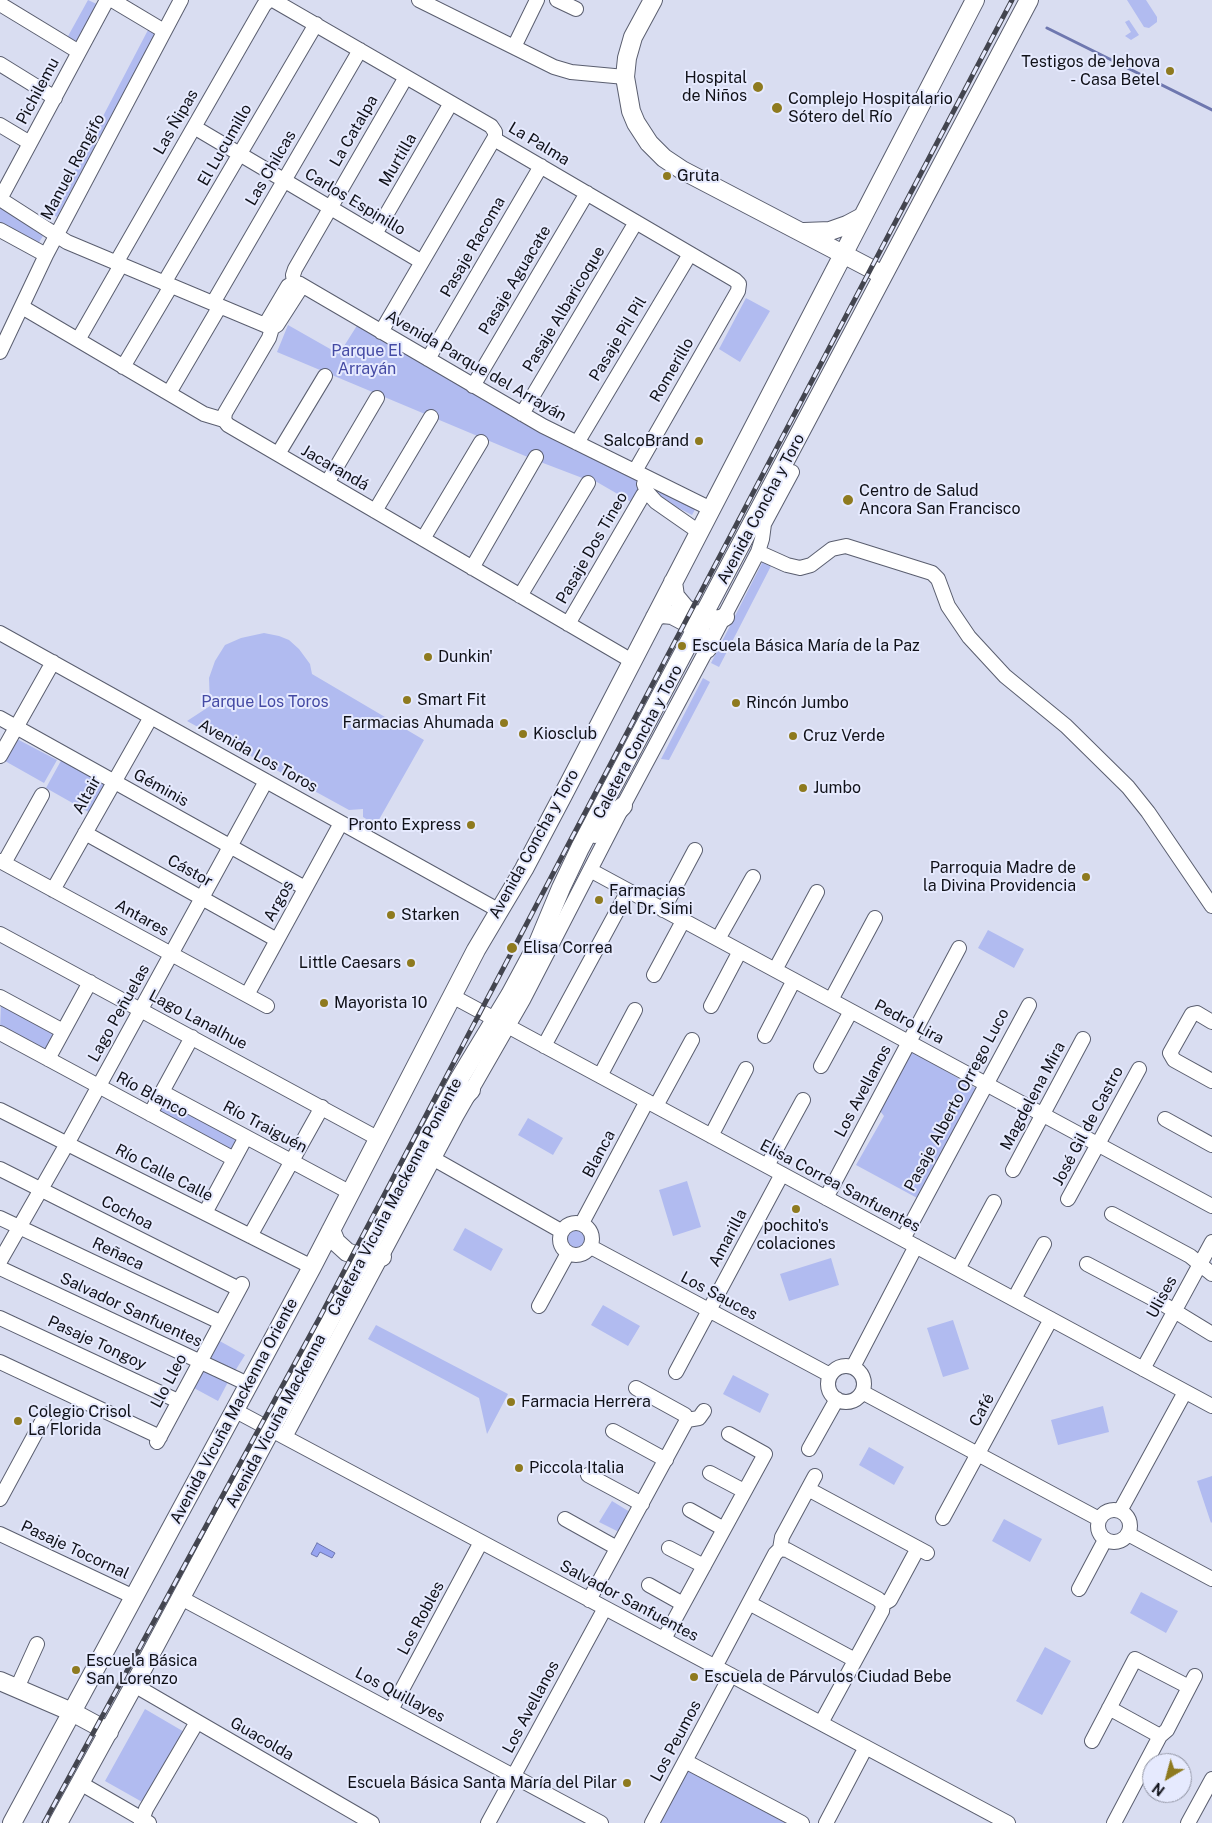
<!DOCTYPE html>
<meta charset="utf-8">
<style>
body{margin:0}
#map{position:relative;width:1212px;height:1823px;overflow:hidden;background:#d9ddf1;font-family:"Public Sans",sans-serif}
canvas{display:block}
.north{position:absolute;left:1142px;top:1753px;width:50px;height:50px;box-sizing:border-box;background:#e6eafe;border:1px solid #9093a2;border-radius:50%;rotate:217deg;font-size:14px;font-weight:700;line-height:20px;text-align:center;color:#101118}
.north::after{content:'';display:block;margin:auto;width:18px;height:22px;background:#8e7a1f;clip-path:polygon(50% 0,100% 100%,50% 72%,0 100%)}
</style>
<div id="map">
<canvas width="1212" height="1823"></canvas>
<div class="north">N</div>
</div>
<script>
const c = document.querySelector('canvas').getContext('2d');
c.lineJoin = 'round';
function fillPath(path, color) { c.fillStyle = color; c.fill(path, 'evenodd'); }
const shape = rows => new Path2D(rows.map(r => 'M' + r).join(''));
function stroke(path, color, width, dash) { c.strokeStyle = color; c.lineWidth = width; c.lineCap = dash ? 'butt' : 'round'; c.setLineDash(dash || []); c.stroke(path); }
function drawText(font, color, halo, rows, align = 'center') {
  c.font = font + ' "Public Sans",sans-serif'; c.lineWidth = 4; c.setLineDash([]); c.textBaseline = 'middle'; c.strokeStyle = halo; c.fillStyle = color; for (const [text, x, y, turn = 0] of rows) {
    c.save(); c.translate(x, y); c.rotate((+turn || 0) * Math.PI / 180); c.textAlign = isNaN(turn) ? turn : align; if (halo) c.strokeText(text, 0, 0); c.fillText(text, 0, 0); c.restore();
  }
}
fillPath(shape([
 [88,0,101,6,79,46,67,38],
 [1127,0,1146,0,1157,17,1157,22,1149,28,1144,27],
 [1129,20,1139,35,1131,40,1125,36,1131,32,1125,22],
 [148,30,155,34,57,217,52,214],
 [0,207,43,236,36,247,0,227],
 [746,298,770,311,740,362,719,349],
 [358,324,640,481,642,494,635,504,590,478,585,479,530,458,277,352,288,325,339,354],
 [649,482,697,506,692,515,665,501,658,495],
 [763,561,771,566,719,667,711,663],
 [264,633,279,636,289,640,299,649,310,664,312,674,424,740,376,825,363,817,363,809,349,810,187,721,210,706,209,678,215,661,225,645,241,638],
 [703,678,710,682,669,760,661,759],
 [17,739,57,760,44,783,5,761],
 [63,757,109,783,92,814,46,788],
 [988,930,1024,949,1014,968,978,948],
 [1,1003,60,1034,47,1055,0,1030],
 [911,1051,977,1089,919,1199,856,1165,884,1116,880,1111],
 [164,1095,243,1136,232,1155,155,1113],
 [528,1118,563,1138,553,1155,518,1135],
 [687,1181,701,1227,673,1236,659,1190],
 '562 1239a14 14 0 1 1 28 0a14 14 0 1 1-28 0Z',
 [465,1228,503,1249,491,1271,453,1250],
 [831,1258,839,1285,789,1301,780,1274],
 [603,1305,640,1326,628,1346,591,1325],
 [953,1320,969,1369,943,1377,927,1328],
 [376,1325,508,1394,487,1434,479,1398,368,1339],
 [216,1339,245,1355,235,1371,206,1359],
 [202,1369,228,1382,218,1401,192,1387],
 [733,1375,769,1394,760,1413,723,1394],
 [1103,1406,1109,1432,1058,1445,1051,1420],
 [869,1447,904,1467,894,1485,859,1465],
 [1212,1476,1212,1522,1211,1523,1197,1481],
 [612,1501,630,1512,619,1532,599,1522],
 [1004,1519,1042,1539,1030,1562,992,1541],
 [1141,1592,1178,1611,1166,1633,1130,1613],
 [1045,1647,1071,1661,1042,1715,1016,1701],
 [145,1709,186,1733,144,1803,105,1781],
 [689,1768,791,1823,660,1823]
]), '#b1bbf0');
const water = shape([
 [317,1543,335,1553,332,1558,320,1552,317,1557,311,1554,317,1543]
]);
fillPath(water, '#96a3f0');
stroke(water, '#6e77af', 1);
stroke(shape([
 [1047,28,1212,110]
]), '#6e77af', 3);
const minor = shape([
 [112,0,164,31],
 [273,0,491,126,495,132,495,137,381,332],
 [419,0,554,67,571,72,625,77],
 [557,0,576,9],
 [0,4,79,52],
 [514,47,537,0],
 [0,64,55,98],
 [0,125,30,143],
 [194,127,422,262],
 [494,139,735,280,739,284,738,291,635,471],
 [0,199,67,242,272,328],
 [0,199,107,0],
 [0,230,46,255],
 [375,234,451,103],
 [116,263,264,5,269,0],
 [164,283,316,24],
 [294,283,293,275,295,269,406,77],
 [213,303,360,50],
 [22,307,204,414,224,420,228,425,632,661],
 [265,325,288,286,294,283,300,284,543,426,711,509],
 [272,328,277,325,302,286],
 [78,340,121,265],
 [0,352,46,255,181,0],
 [428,359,541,166],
 [123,367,171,286],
 [473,386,587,193],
 [169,393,220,306],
 [522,414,636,222],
 [224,420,225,413,269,338,272,328],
 [577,443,690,254],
 [278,454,325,376],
 [327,483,377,398],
 [644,484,647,492,656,502,699,532],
 [375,511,431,417],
 [423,539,481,442],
 [758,552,787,565,800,568,811,565,832,549,846,546,932,573,938,579,948,606,969,637,1005,676,1066,726,1128,787,1148,812,1212,906],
 [472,568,536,457],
 [520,596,588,483],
 [568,624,643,495,647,492],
 [0,633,498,910],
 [0,718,305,888],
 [0,756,53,662],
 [85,833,277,940],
 [0,861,267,1006],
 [4,863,42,795],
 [590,870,1212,1206],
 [53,890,151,717],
 [663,910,695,850],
 [0,934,379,1139],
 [718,939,753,877],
 [775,970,817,892],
 [654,975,683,921],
 [247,995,341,823],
 [452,996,1212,1406],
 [0,997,63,1031],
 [831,1000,875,918],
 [711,1006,740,951],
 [1212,1022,1197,1013,1192,1014,1170,1053,1174,1060,1212,1081],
 [0,1033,234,1159],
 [765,1036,794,980],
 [544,1046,628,891],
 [48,1059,90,982],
 [821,1066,851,1011],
 [600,1076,635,1010],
 [162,1092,351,1193],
 [656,1106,692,1040],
 [0,1110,312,1267],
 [150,1114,192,1037],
 [1165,1119,1212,1145],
 [711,1136,746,1069],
 [434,1159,561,1231],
 [767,1166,803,1100],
 [0,1169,239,1289],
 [1013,1170,1083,1039],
 [826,1198,959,948],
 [1068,1199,1139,1069],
 [205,1213,246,1137],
 [1112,1214,1190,1256,1212,1274],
 [0,1218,220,1322],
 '560 1239a16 16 0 1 1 32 0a16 16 0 1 1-32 0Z',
 [582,1223,647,1101],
 [250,1236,322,1107],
 [903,1239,1029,1005],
 [591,1247,830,1375],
 [0,1261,72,1135,266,781],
 [1087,1264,1163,1304,1212,1334],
 [0,1268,248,1384],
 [958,1269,994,1202],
 [1014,1299,1044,1244],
 [539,1306,568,1253],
 [0,1318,178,1401],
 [0,1362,160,1437],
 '828 1384a18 18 0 1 1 36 0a18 18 0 1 1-36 0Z',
 [853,1367,916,1246],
 [1143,1369,1212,1242],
 [676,1372,782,1174],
 [636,1388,685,1415,687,1420],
 [862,1392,1099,1519],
 [234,1410,1008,1823],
 [687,1420,699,1418,704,1411],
 [613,1431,666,1460],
 [285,1437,457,1115,523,1000,623,806,707,649,758,552,762,539,764,524,792,472],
 [157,1442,242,1284],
 [809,1449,837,1399],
 [710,1473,744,1491],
 [588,1475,642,1504],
 [808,1489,927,1553],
 [0,1499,46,1414],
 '1098 1526a16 16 0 1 1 32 0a16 16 0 1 1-32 0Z',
 [690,1510,724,1529],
 [1120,1511,1185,1392],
 [943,1518,1051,1319],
 [565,1519,617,1548],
 [0,1534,134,1597],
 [1128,1534,1212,1579],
 [669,1548,704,1566],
 [780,1549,787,1550,878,1599,883,1604],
 [780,1549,782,1537,815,1476],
 [649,1585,683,1604],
 [1079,1589,1105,1540],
 [181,1598,601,1823],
 [589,1600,687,1420],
 [749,1603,855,1660],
 [883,1604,890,1600,918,1548],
 [664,1639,765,1454,729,1434],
 [715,1667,775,1554,780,1549],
 [134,1685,372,1823],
 [17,1688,37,1644],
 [1109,1708,1160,1736],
 [391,1710,481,1542],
 [821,1723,882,1611,883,1604],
 [1092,1741,1135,1659,1189,1687],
 [685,1761,802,1823],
 [80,1783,149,1823],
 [141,1823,146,1809,197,1722],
 [488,1823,605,1608],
 [652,1823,731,1675],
 [826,1823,866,1747],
 [1114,1823,1160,1736,1167,1730,1195,1676],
 [1188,1823,1212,1779]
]);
const major = shape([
 [653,0,633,37,627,58,625,77,631,111,636,123,649,143,664,158,682,170,883,275],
 [804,232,830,231,847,225,862,217],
 [673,582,675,596,685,608,699,617,708,620,720,619,725,617],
 [655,617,662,614,672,615,691,625,704,636,707,649],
 [595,834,623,806],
 [445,1117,471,1090],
 [331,1230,336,1242,347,1252,363,1258,382,1257],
 [0,1681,72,1712,109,1732],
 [12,1823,312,1267,476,950,524,869,562,797,975,0],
 [58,1823,134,1685,458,1081,510,995,538,943,561,888,580,848,1029,0]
]);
stroke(minor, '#5a5e6f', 16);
stroke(major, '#5a5e6f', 20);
stroke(minor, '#fff', 14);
stroke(major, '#fff', 18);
const rail = shape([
 [44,1823,320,1317,1012,0]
]);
stroke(rail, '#43454f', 5);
stroke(rail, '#e6eafe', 3, [9]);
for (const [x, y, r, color] of [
 [1170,71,5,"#8e7a1f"],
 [758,87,6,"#8e7a1f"],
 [777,108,6,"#8e7a1f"],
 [667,176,5,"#8e7a1f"],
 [699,441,5,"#8e7a1f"],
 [848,500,6,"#8e7a1f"],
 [682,646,5,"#8e7a1f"],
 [428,657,5,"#8e7a1f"],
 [407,700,5,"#8e7a1f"],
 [736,703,5,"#8e7a1f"],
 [504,723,5,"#8e7a1f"],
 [523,734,5,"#8e7a1f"],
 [793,736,5,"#8e7a1f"],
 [803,788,5,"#8e7a1f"],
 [471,825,5,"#8e7a1f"],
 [1086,877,5,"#8e7a1f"],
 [599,900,5,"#8e7a1f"],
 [391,915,5,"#8e7a1f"],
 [512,948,6,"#8e7a1f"],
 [411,963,5,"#8e7a1f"],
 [324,1003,5,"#8e7a1f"],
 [796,1209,5,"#8e7a1f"],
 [511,1402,5,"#8e7a1f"],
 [18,1421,5,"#8e7a1f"],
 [519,1468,5,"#8e7a1f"],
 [76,1670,5,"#8e7a1f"],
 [694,1677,5,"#8e7a1f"],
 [627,1783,5,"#8e7a1f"]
]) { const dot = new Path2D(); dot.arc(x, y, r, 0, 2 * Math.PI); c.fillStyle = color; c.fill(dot); stroke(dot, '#e6eafe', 2); }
drawText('16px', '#101118', '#e6eafe', [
 ["Testigos de Jehova",1160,62,"right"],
 ["- Casa Betel",1160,80,"right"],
 ["Hospital",747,78,"right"],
 ["de Niños",747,96,"right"],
 ["Complejo Hospitalario",788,99],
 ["Sótero del Río",788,117],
 ["Gruta",677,176],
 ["SalcoBrand",689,441,"right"],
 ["Centro de Salud",859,491],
 ["Ancora San Francisco",859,509],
 ["Escuela Básica María de la Paz",692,646],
 ["Dunkin'",438,657],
 ["Smart Fit",417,700],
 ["Rincón Jumbo",746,703],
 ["Farmacias Ahumada",494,723,"right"],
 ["Kiosclub",533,734],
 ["Cruz Verde",803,736],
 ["Jumbo",813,788],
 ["Pronto Express",461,825,"right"],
 ["Parroquia Madre de",1076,868,"right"],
 ["la Divina Providencia",1076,886,"right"],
 ["Farmacias",609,891],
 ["del Dr. Simi",609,909],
 ["Starken",401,915],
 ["Elisa Correa",523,948],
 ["Little Caesars",401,963,"right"],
 ["Mayorista 10",334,1003],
 ["pochito's",796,1226,"center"],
 ["colaciones",796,1244,"center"],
 ["Farmacia Herrera",521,1402],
 ["Colegio Crisol",28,1412],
 ["La Florida",28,1430],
 ["Piccola Italia",529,1468],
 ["Escuela Básica",86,1661],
 ["San Lorenzo",86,1679],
 ["Escuela de Párvulos Ciudad Bebe",704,1677],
 ["Escuela Básica Santa María del Pilar",617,1783,"right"]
], 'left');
drawText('16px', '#101118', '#e6eafe', [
 ["Pichilemu",38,91,-62],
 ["Las Ñipas",176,122,-60],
 ["La Catalpa",354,131,-60],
 ["La Palma",539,144,31],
 ["El Lucumillo",225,145,-60],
 ["Murtilla",398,160,-60],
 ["Manuel Rengifo",73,167,-62],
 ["Las Chilcas",271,168,-60],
 ["Carlos Espinillo",355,202,31],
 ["Pasaje Racoma",473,247,-60],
 ["Pasaje Aguacate",515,280,-59],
 ["Pasaje Albaricoque",564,309,-59],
 ["Pasaje Pil Pil",618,339,-59],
 ["Avenida Parque del Arrayán",476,366,30],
 ["Romerillo",672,370,-60],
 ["Jacarandá",335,468,30],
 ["Avenida Concha y Toro",761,509,-62],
 ["Pasaje Dos Tineo",592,548,-60],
 ["Caletera Concha y Toro",638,742,-62],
 ["Avenida Los Toros",258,756,29],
 ["Géminis",161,788,29],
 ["Altair",87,795,-61],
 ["Avenida Concha y Toro",534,844,-61],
 ["Cástor",190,871,29],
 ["Argos",279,901,-61],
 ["Antares",142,918,29],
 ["Lago Peñuelas",119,1013,-61],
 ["Lago Lanalhue",198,1020,28],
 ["Pedro Lira",909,1022,28],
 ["Los Avellanos",863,1091,-62],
 ["Río Blanco",152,1095,28],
 ["Magdelena Mira",1033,1096,-62],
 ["Pasaje Alberto Orrego Luco",957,1100,-62],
 ["José Gil de Castro",1088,1126,-62],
 ["Río Traiguén",265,1127,28],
 ["Blanca",599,1154,-62],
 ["Río Calle Calle",164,1173,27],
 ["Elisa Correa Sanfuentes",840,1186,28],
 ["Caletera Vicuña Mackenna Poniente",395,1197,-62],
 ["Cochoa",127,1213,27],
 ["Amarilla",728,1238,-62],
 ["Reñaca",118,1254,25],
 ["Los Sauces",719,1296,28],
 ["Ulises",1162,1297,-61],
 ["Salvador Sanfuentes",131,1310,25],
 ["Pasaje Tongoy",97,1343,25],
 ["Llo Lleo",169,1381,-62],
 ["Café",982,1410,-62],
 ["Avenida Vicuña Mackenna Oriente",234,1411,-62],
 ["Avenida Vicuña Mackenna",276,1421,-62],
 ["Pasaje Tocornal",75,1550,25],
 ["Salvador Sanfuentes",629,1601,28],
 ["Los Robles",421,1618,-62],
 ["Los Quillayes",400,1695,28],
 ["Los Avellanos",531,1707,-62],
 ["Guacolda",262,1739,30],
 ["Los Peumos",676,1741,-62]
]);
drawText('16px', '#444aa4', '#e6eafe', [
 ["Parque El",367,351],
 ["Arrayán",367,369],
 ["Parque Los Toros",265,702]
]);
</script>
